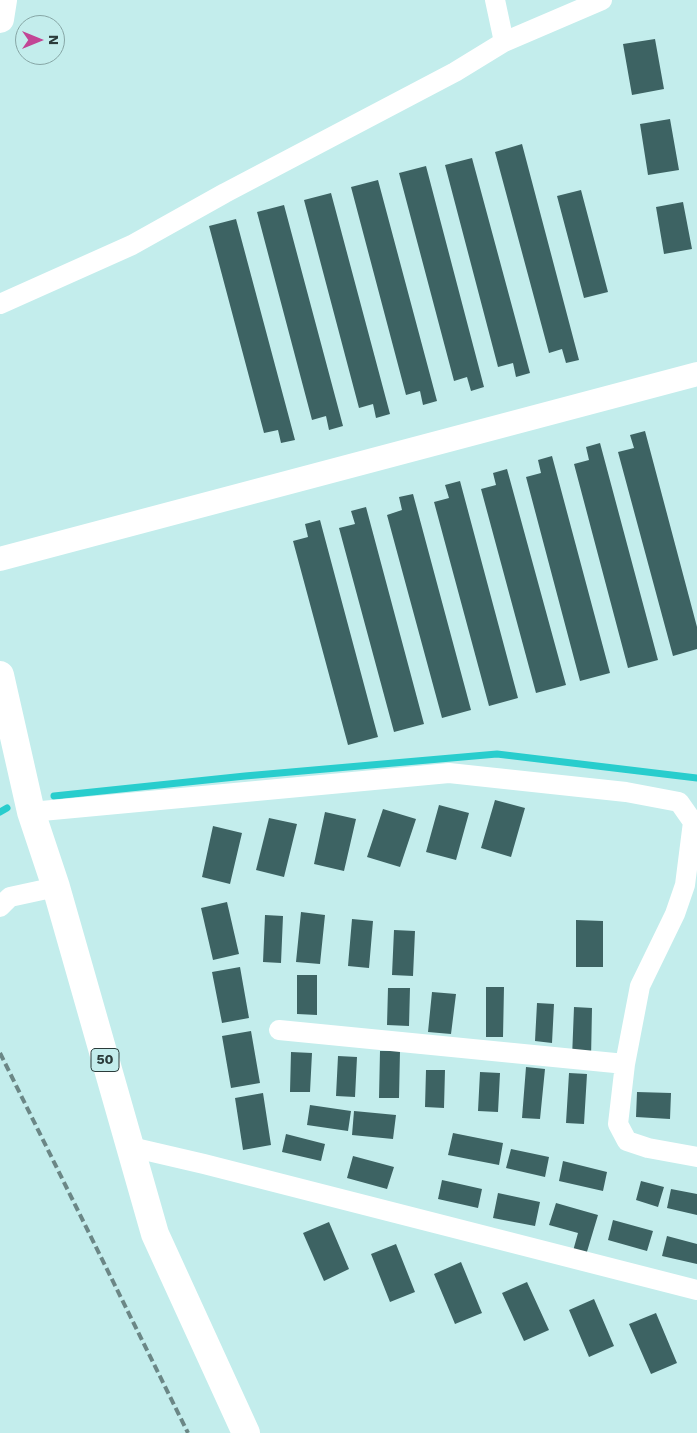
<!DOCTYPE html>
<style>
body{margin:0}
#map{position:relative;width:697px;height:1433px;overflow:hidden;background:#c3edec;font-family:"Work Sans",sans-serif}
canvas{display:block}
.north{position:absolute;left:15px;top:15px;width:50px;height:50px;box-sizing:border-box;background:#c3edec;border:1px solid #86a6a5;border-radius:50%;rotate:90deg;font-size:14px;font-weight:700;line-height:20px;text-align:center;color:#2b3c3b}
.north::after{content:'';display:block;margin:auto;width:18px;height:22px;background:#c24695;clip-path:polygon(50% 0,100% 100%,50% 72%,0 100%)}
</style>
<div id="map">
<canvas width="697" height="1433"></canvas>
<div class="north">N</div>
</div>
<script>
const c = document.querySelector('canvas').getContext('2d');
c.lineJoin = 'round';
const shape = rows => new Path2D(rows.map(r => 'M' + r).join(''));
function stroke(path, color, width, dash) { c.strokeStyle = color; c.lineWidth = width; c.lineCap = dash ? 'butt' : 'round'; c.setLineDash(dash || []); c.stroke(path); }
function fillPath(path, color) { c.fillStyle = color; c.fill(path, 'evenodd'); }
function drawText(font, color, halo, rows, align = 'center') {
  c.font = font + ' "Work Sans",sans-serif'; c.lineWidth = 5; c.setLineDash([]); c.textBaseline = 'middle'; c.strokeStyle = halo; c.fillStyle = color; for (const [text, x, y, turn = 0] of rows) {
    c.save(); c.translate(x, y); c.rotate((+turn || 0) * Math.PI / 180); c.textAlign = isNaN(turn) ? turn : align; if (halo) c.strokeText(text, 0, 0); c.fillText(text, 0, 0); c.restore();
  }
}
stroke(shape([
 [54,796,245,776,497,754,697,778],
 [0,812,7,808]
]), '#28cdcd', 7);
fillPath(shape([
 [655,39,664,89,632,95,623,44],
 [670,119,679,170,648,175,640,124],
 [522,144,579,360,566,363,562,349,549,353,495,152],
 [472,158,530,373,516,377,513,363,498,367,445,165],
 [426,166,484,387,471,391,467,377,454,381,399,173],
 [378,180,437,401,423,405,420,391,406,395,351,187],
 [581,190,608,292,584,298,557,196],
 [331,193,390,414,376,418,373,404,359,408,304,200],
 [683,202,692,249,664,254,656,207],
 [284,205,343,426,329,430,326,416,312,420,257,212],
 [236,219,295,440,281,443,278,430,264,433,209,226],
 [645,431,697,627,697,649,673,656,618,452,634,448,630,435],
 [600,443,658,660,628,668,574,464,589,460,586,447],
 [552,456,610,673,580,681,526,477,541,473,538,460],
 [507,469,566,685,536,693,481,489,496,485,493,473],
 [460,481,518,698,489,706,434,502,449,498,445,485],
 [413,494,471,710,442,718,387,515,402,510,399,497],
 [366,507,424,724,394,732,339,528,355,524,351,511],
 [320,520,378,737,348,745,293,541,308,537,305,524],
 [495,800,525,808,511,857,481,848],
 [439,805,469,813,456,860,426,852],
 [383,809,416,819,400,867,367,857],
 [325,812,356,819,344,871,314,864],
 [269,818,297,824,284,877,256,870],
 [213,826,242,833,230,884,202,877],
 [227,902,239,954,213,960,201,908],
 [301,912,325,915,320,964,296,962],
 [265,915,283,916,281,963,263,962],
 [352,919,373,921,369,968,348,966],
 [576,920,603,921,603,967,576,967],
 [394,930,415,931,413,976,392,975],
 [240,967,249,1018,222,1023,212,972],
 [297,975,317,975,317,1015,297,1014],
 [486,987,504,987,503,1037,486,1037],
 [388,988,410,988,409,1026,387,1025],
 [432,992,456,994,451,1034,428,1032],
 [537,1003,554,1004,552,1043,535,1041],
 [574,1007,592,1008,591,1059,572,1058],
 [251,1031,260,1083,231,1088,222,1036],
 [380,1051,400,1051,399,1098,379,1098],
 [291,1052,312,1053,310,1092,290,1092],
 [338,1056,357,1057,355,1097,336,1096],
 [526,1067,545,1069,540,1119,522,1118],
 [426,1070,445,1070,444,1108,425,1107],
 [480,1072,500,1073,498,1112,478,1111],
 [569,1073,587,1074,584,1124,566,1123],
 [637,1092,671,1093,670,1119,636,1117],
 [263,1093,271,1145,243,1150,235,1098],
 [310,1105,351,1111,348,1131,307,1125],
 [354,1111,396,1115,393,1139,352,1135],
 [453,1133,503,1143,499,1165,448,1155],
 [286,1134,325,1144,321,1161,282,1152],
 [511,1149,549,1157,545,1177,506,1168],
 [353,1156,394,1167,387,1189,347,1178],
 [563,1161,607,1172,603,1191,559,1181],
 [442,1180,482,1189,478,1208,438,1199],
 [641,1181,664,1187,658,1207,636,1200],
 [671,1189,697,1194,697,1215,667,1208],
 [498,1193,540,1202,535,1226,493,1218],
 [556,1203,598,1215,586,1255,573,1251,578,1233,549,1225],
 [613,1220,653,1231,647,1251,608,1240],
 [329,1222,349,1269,324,1281,303,1233],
 [667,1236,697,1244,697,1264,662,1256],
 [396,1244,415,1292,390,1302,371,1254],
 [461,1262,482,1313,455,1324,434,1274],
 [527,1282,549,1330,524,1341,502,1293],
 [594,1299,614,1346,589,1357,569,1310],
 [656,1313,677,1363,651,1374,629,1324]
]), '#3d6363');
stroke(shape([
 [504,42,602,0],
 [0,304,132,245,225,193,455,72,504,42,495,0],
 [31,812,449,773,626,792,679,802,693,822,697,822],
 [693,822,685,885,675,914,640,986,625,1064,618,1124,627,1141,648,1148,697,1157],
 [0,907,10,897,56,887],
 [279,1030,625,1064],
 [131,1147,204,1164,697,1290]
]), '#fff', 20);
stroke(shape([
 [0,559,697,374]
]), '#fff', 24);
stroke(shape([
 [0,19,3,0],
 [0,675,31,812,56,887,155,1234,246,1433]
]), '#fff', 28);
stroke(shape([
 [0,1053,188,1433]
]), '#6b8786', 4, [8, 4]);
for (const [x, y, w] of [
 [105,1060,28]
]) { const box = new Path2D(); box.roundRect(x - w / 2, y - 11.5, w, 23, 4); c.fillStyle = '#c3edec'; c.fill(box); stroke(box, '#2b3c3b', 1); }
drawText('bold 14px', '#2b3c3b', null, [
 ["50",105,1060]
]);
</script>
